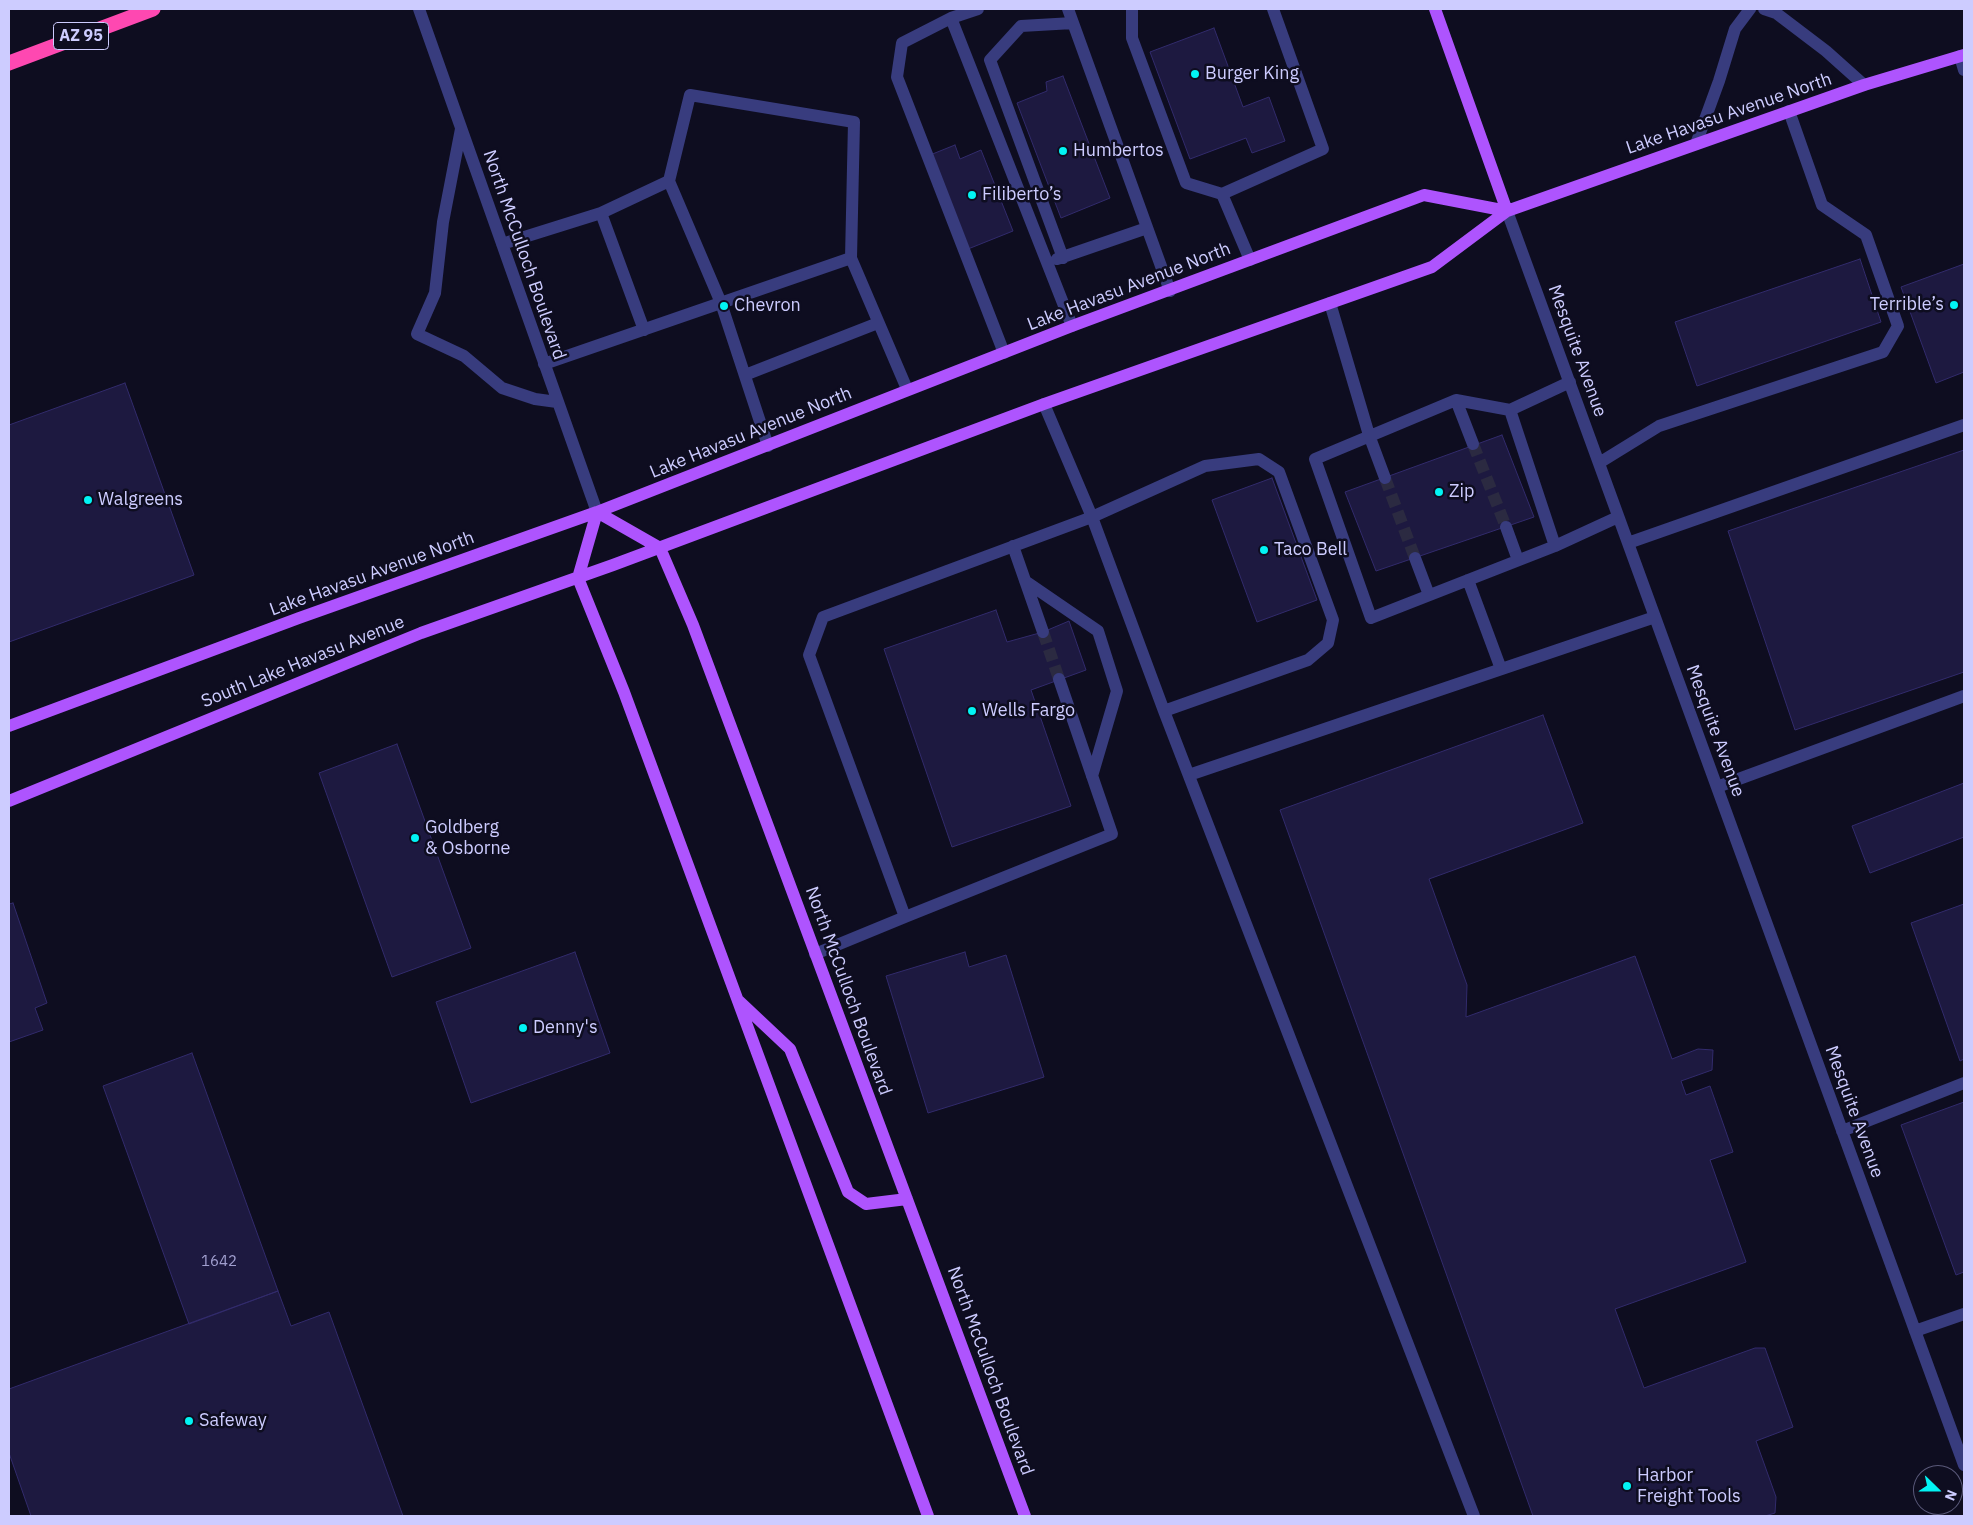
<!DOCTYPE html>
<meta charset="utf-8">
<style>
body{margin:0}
#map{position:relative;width:1973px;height:1525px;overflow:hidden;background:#0e0d20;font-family:"IBM Plex Sans",sans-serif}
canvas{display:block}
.frame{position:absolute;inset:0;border:10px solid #cdccff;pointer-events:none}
.north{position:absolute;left:1913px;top:1465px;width:50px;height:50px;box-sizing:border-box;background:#0e0d20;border:1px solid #5a5979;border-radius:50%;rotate:112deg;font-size:14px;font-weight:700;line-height:20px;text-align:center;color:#cdccff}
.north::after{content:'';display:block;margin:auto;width:18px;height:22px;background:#02f4f4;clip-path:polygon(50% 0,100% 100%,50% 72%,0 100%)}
</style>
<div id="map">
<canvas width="1973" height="1525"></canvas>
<div class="frame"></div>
<div class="north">N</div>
</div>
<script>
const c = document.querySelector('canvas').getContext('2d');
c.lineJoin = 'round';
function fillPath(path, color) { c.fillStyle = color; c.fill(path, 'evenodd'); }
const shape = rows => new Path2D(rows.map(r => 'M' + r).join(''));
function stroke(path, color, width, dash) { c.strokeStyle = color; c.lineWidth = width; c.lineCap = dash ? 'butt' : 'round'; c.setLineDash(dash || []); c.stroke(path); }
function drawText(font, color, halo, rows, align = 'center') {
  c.font = font + ' "IBM Plex Sans",sans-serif'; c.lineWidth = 5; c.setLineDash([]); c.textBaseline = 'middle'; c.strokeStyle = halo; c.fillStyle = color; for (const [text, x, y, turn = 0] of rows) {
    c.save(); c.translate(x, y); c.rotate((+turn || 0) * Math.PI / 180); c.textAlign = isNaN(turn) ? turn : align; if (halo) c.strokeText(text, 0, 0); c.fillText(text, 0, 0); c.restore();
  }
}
const building = shape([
 [1214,28,1243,107,1269,97,1285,141,1252,153,1246,138,1190,159,1150,52,1214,28],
 [1063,76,1110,198,1061,218,1017,103,1047,91,1046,82,1063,76],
 [955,145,960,159,981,150,1013,231,968,249,930,155,955,145],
 [1860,259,1881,322,1697,386,1675,322,1860,259],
 [1964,264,1964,372,1936,383,1901,287,1964,264],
 [125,383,194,575,9,642,9,425,125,383],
 [1502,435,1534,517,1376,571,1345,492,1502,435],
 [1964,450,1964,672,1795,730,1728,531,1964,450],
 [1272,478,1317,600,1257,622,1212,500,1272,478],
 [996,610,1007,642,1043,632,1069,621,1086,670,1031,690,1071,806,952,847,884,649,996,610],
 [1543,715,1583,823,1429,879,1467,985,1466,1017,1635,956,1672,1059,1698,1049,1713,1050,1712,1070,1681,1081,1686,1095,1710,1086,1733,1152,1710,1160,1746,1262,1615,1309,1644,1388,1755,1348,1765,1348,1793,1427,1756,1441,1776,1497,1775,1513,1765,1516,1533,1516,1280,810,1543,715],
 [397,744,471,948,392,977,319,773,397,744],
 [1964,783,1964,837,1870,873,1852,826,1964,783],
 [13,903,47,1003,35,1008,43,1030,9,1042,9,904,13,903],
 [1964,904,1964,1059,1960,1061,1911,923,1964,904],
 [575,952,610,1053,471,1103,436,1002,575,952],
 [965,952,969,967,1006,955,1044,1077,928,1113,886,976,965,952],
 [192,1053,278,1291,189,1324,103,1086,192,1053],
 [1964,1102,1964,1272,1956,1275,1901,1125,1964,1102],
 [278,1291,291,1326,329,1312,403,1516,31,1516,9,1453,9,1389,278,1291]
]);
fillPath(building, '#1d1940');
stroke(building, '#322b6c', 1);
stroke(shape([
 [1473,444,1506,527],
 [1385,478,1415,558],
 [1043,632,1059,679]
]), '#2b2a41', 12, [12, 6]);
stroke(shape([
 [419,9,597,512],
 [978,9,951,18,902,43,897,77,1004,353],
 [1068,9,1170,291],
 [1132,9,1132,38,1186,183,1222,194],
 [1764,9,1776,13,1826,51,1864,85],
 [951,18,1072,326],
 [1960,56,1964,70],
 [461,129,443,222,435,293,417,334,464,356,502,388,535,399,557,402],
 [1696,144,1719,81,1735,29,1750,9],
 [669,181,721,303,768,446],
 [1507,211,1964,1465],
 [601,213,644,330],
 [502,244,601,213,669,181,690,95,854,122,851,258,907,389],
 [1063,258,990,60,1021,26,1073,23],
 [1057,259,1147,228],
 [1250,260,1222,194,1323,149,1273,9],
 [1330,303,1369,435,1385,478],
 [544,364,851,258],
 [745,375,878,323],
 [1570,382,1510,410,1555,546,1618,517],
 [1456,400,1473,444],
 [1044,404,1092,517,1164,711,1474,1516],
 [1510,410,1456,400,1315,459,1371,618,1555,546],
 [1599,463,1659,426,1883,352,1898,326,1866,235,1822,205,1789,111],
 [1506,527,1518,560],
 [1628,543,1964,425],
 [1013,546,1043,632],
 [1415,558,1429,595],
 [1468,580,1501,669],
 [1025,581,1098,631,1117,691,1092,776],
 [1189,775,1655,617],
 [1717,787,1964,696],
 [905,917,1112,834,1059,679],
 [815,954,905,917,809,655,823,617,1092,517,1205,466,1259,459,1279,472,1333,620,1328,643,1308,660,1164,711],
 [1842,1131,1964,1083],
 [1915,1331,1964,1314]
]), '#383c7e', 12);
stroke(shape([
 [1435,9,1507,211],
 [9,726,299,618,597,512,1072,326,1424,195,1507,211],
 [9,801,421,633,613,565,1044,404,1432,267,1507,211,1864,85,1964,55],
 [739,1001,790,1049,848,1192,866,1204,907,1199],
 [928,1516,624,692,578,578,597,512,660,548,693,625,1025,1516]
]), '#ae54fe', 12);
stroke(shape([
 [9,63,153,9]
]), '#fe48b1', 15);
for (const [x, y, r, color] of [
 [1195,74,5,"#02f4f4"],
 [1063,151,5,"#02f4f4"],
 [972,195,5,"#02f4f4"],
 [1954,305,5,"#02f4f4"],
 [724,306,5,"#02f4f4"],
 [1439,492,5,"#02f4f4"],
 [88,500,5,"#02f4f4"],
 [1264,550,5,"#02f4f4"],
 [972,711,5,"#02f4f4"],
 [415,838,5,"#02f4f4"],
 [523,1028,5,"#02f4f4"],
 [189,1421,5,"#02f4f4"],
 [1627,1486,5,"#02f4f4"]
]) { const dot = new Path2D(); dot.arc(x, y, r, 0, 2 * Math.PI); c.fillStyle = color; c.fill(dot); stroke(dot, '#0e0d20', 2); }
drawText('15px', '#a19fcf', null, [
 ["1642",219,1262]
]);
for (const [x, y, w] of [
 [81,36,55]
]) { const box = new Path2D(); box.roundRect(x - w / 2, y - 13.5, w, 27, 4); c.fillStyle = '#0e0d20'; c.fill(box); stroke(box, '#cdccff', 1); }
drawText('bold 16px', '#cdccff', null, [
 ["AZ 95",81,36]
]);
drawText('18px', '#cdccff', '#0e0d20', [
 ["Burger King",1205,74],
 ["Humbertos",1073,151],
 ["Filiberto’s",982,195],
 ["Terrible’s",1944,305,"right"],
 ["Chevron",734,306],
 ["Zip",1449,492],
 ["Walgreens",98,500],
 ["Taco Bell",1274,550],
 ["Wells Fargo",982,711],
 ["Goldberg",425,828],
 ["& Osborne",425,849],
 ["Denny's",533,1028],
 ["Safeway",199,1421],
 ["Harbor",1637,1476],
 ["Freight Tools",1637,1497]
], 'left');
drawText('18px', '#cdccff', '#0e0d20', [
 ["Lake Havasu Avenue North",1729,114,-19],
 ["North McCulloch Boulevard",524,255,71],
 ["Lake Havasu Avenue North",1129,287,-21],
 ["Mesquite Avenue",1577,351,70],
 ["Lake Havasu Avenue North",751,433,-22],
 ["Lake Havasu Avenue North",372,574,-20],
 ["South Lake Havasu Avenue",303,662,-22],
 ["Mesquite Avenue",1715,731,70],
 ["North McCulloch Boulevard",848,991,70],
 ["Mesquite Avenue",1854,1112,70],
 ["North McCulloch Boulevard",990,1371,70]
]);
</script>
